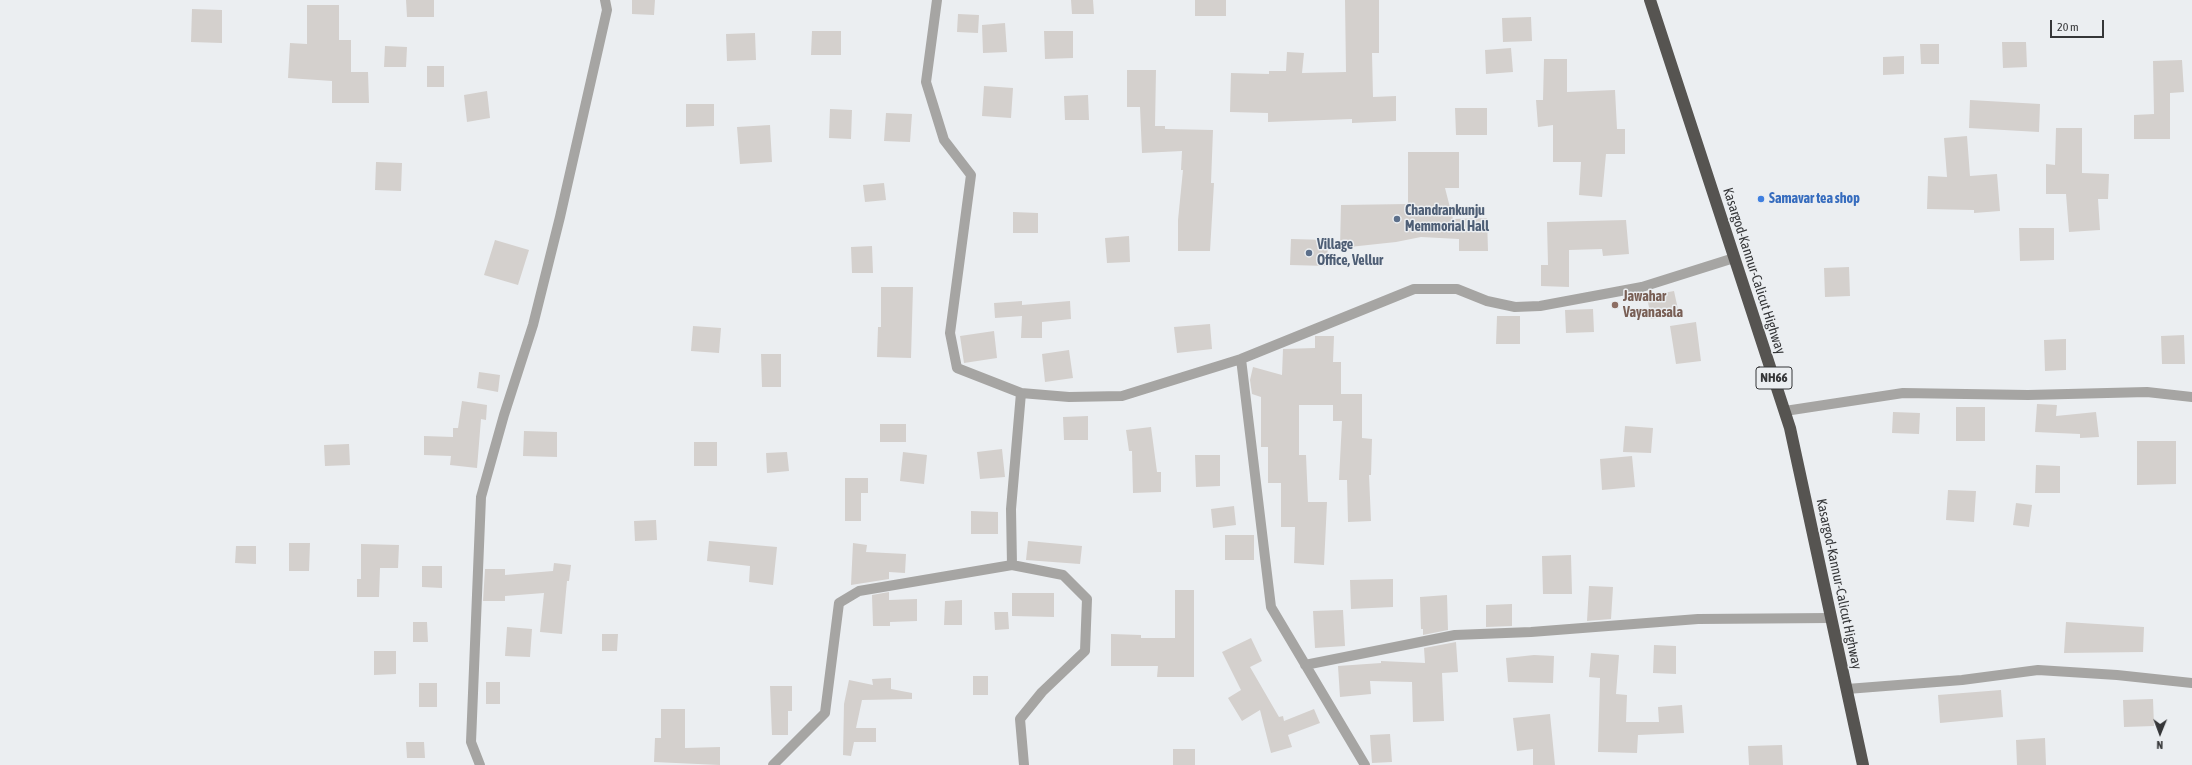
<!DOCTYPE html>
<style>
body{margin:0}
#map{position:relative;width:2192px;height:765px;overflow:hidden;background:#ebeef1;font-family:"Asap Condensed",sans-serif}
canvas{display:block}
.north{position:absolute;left:2140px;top:713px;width:40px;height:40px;-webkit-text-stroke:3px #ebeef1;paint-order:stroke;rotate:181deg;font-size:11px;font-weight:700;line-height:16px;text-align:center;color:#353638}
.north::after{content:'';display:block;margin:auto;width:14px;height:18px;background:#353638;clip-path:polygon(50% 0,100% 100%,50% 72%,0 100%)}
.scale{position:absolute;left:2050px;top:20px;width:54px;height:18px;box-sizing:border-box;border:2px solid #353638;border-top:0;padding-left:5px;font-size:12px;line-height:14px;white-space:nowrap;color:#353638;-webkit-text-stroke:3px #ebeef1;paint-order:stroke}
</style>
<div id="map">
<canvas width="2192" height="765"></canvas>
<div class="north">N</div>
<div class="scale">20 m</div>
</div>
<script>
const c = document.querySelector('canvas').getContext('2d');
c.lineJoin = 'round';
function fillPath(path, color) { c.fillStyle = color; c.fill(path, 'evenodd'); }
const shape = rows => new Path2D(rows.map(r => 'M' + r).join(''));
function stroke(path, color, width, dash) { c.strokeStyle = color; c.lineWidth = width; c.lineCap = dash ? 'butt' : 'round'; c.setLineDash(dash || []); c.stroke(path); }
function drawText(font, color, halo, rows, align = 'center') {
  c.font = font + ' "Asap Condensed",sans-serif'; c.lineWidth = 3; c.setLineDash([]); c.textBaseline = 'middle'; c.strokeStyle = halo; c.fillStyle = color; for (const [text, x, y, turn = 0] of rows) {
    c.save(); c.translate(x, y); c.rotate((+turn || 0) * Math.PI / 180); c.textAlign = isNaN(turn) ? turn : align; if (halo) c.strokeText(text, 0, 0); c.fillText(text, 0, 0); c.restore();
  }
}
fillPath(shape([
 [406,0,434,0,434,17,407,17],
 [632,0,655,0,654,15,632,14],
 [1071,0,1093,0,1094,14,1072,14],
 [1195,0,1226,0,1226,16,1195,16],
 [1345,0,1379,0,1379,53,1372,53,1373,97,1396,96,1396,121,1352,123,1352,119,1268,122,1268,113,1230,112,1231,73,1269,74,1269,71,1286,71,1287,52,1304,53,1302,73,1346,72],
 [307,5,339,5,339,40,351,40,351,72,368,72,369,103,332,103,332,81,288,78,290,43,307,44],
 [192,9,222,10,222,43,191,42],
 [958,14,979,15,978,33,957,32],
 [1531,17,1532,41,1503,42,1502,18],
 [1005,23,1007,52,983,53,982,25],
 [812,31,841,31,841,55,811,55],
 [1044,31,1073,31,1073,58,1045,59],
 [755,33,756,60,727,61,726,34],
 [2002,42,2026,42,2027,67,2003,68],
 [1920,44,1939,44,1939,64,1921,64],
 [385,46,407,47,406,67,384,67],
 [1511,48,1513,72,1486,74,1485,50],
 [1904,56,1904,74,1883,75,1883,57],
 [1544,59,1567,59,1567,92,1615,90,1617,129,1625,129,1625,154,1606,154,1602,197,1579,195,1581,162,1553,162,1553,125,1538,127,1536,100,1543,100],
 [2182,60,2184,92,2170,93,2170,139,2134,139,2134,115,2154,114,2153,61],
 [427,66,444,66,444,87,427,87],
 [1127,70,1156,70,1155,126,1165,126,1165,129,1213,130,1211,183,1214,183,1210,251,1178,251,1178,220,1183,170,1181,170,1182,151,1142,153,1140,107,1127,107],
 [984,86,1013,88,1011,118,982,116],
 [487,91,490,118,467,122,464,95],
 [1088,95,1089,120,1065,120,1064,96],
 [1970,100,2040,104,2039,132,1969,128],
 [686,104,714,104,714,126,686,127],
 [1455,108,1487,108,1487,135,1456,135],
 [830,109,852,110,851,139,829,138],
 [886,113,912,114,910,142,884,141],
 [770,125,772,162,740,164,737,127],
 [2056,128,2082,128,2082,173,2109,174,2108,199,2098,199,2100,230,2069,232,2066,194,2046,194,2046,164,2055,165],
 [1967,136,1970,176,1997,174,2000,211,1974,213,1974,210,1927,209,1928,176,1947,177,1944,138],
 [1408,152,1459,152,1459,188,1445,188,1453,219,1487,218,1488,251,1459,251,1459,239,1421,237,1396,242,1340,248,1341,205,1408,204],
 [376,162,402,163,401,191,375,190],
 [884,183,886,200,865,202,863,185],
 [1013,212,1038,213,1038,233,1013,233],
 [1626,220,1629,254,1603,256,1602,249,1569,250,1569,287,1541,286,1541,265,1548,265,1547,222],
 [2019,228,2054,228,2054,260,2020,261],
 [1129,236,1130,262,1107,263,1105,238],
 [1291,239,1328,240,1327,266,1290,265],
 [495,240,529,250,518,285,484,275],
 [872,246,873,273,852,273,851,247],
 [1849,267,1850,296,1825,297,1824,268],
 [881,287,913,287,911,358,877,357,878,327,881,327],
 [1674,291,1679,314,1651,319,1647,296],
 [1022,301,1022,307,1022,305,1070,301,1071,319,1042,322,1042,338,1021,338,1022,316,995,318,994,303],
 [1593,309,1594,332,1566,333,1565,310],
 [1497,316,1520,316,1520,344,1496,344],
 [1696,322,1701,361,1676,364,1670,326],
 [1210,324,1212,349,1177,353,1174,327],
 [693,326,721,328,719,353,691,351],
 [994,331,997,358,964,363,960,336],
 [2184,335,2185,364,2162,364,2161,336],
 [1315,336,1334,336,1333,362,1341,362,1341,394,1362,394,1362,438,1372,439,1371,475,1369,475,1371,521,1348,522,1347,480,1339,480,1342,421,1333,421,1333,405,1299,405,1299,455,1306,455,1308,502,1327,502,1324,565,1294,563,1295,527,1281,527,1281,483,1268,483,1268,447,1261,447,1261,397,1252,394,1250,380,1253,367,1282,375,1283,349,1315,348],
 [2066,339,2066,370,2045,371,2044,340],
 [1069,350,1073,378,1045,382,1042,354],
 [761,354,781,354,781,387,762,387],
 [479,372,500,375,498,392,477,388],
 [462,401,487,405,486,420,481,419,477,468,450,465,451,456,424,455,424,436,453,437,453,428,458,428],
 [2037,404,2057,405,2056,416,2096,412,2099,437,2080,438,2080,434,2035,432],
 [1956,407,1985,407,1985,441,1956,441],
 [1893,412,1920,413,1919,434,1892,433],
 [1088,416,1088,440,1064,440,1063,417],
 [880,424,906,424,906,442,880,442],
 [1625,426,1653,428,1651,453,1623,452],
 [1151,427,1157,472,1161,472,1161,492,1133,493,1132,451,1129,451,1126,430],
 [524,431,557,432,557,457,523,456],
 [2137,441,2176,441,2176,484,2137,485],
 [694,442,717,442,717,466,694,466],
 [349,444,350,465,325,466,324,445],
 [1002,449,1005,477,980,479,977,452],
 [787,452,789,471,767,473,766,453],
 [903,452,927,455,924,484,900,481],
 [1195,455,1220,455,1220,486,1196,487],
 [1632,456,1635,487,1602,490,1600,459],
 [2036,465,2060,466,2060,493,2035,493],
 [845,478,868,478,868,493,861,493,861,521,845,521],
 [1948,490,1976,491,1974,522,1946,520],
 [2016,503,2032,505,2029,527,2013,525],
 [1234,506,1236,525,1213,528,1211,509],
 [971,511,998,512,998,534,971,534],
 [656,520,657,540,635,541,634,521],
 [1225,535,1254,535,1254,560,1225,560],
 [709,541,777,547,773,585,749,582,750,566,707,561],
 [1028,541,1082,546,1080,564,1026,560],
 [289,543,310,543,309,571,289,571],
 [853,543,867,545,866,552,906,554,905,573,889,572,889,579,851,585],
 [361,544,399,545,398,568,380,568,379,597,357,597,357,579,361,579],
 [236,546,256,546,256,564,235,563],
 [1571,555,1572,594,1543,594,1542,556],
 [554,563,571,565,569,581,567,581,562,634,540,632,544,593,505,596,505,601,483,601,485,569,505,569,505,575,553,571],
 [422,566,442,566,442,588,422,587],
 [1393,579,1393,607,1351,609,1350,580],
 [1589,586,1613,587,1611,619,1587,621],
 [1175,590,1194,590,1194,677,1157,677,1158,666,1111,666,1111,634,1141,635,1141,638,1175,638],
 [889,592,889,600,917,599,917,621,890,622,890,626,873,626,872,595],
 [1012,593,1054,593,1054,617,1012,616],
 [1447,595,1448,630,1423,635,1423,629,1421,629,1420,597],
 [962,600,962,625,944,625,945,601],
 [1512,604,1512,626,1486,627,1486,605],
 [1343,610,1345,646,1315,648,1313,611],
 [994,612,1008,612,1009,629,995,630],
 [413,622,427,622,428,642,413,642],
 [2066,622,2144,627,2143,652,2064,653],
 [507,627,532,629,530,657,505,656],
 [602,634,618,634,617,651,602,651],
 [1251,638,1262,661,1250,667,1279,717,1283,716,1284,721,1314,709,1320,723,1288,735,1292,747,1271,753,1260,710,1242,721,1228,698,1241,690,1222,652],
 [1456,642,1458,672,1442,673,1444,721,1413,722,1412,682,1370,681,1371,694,1340,697,1338,666,1381,663,1381,661,1425,663,1424,648],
 [1654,645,1676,646,1676,674,1653,673],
 [374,651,396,651,396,674,374,675],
 [1591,653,1619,655,1616,694,1627,695,1626,722,1659,722,1658,707,1682,705,1684,733,1638,735,1637,753,1598,752,1600,678,1589,677],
 [1534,655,1554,656,1553,683,1508,682,1506,658],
 [973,676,988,676,988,695,973,695],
 [891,678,891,689,912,693,912,699,862,700,856,728,876,728,876,742,854,742,851,756,843,755,844,704,849,680,873,685,872,679],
 [486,682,500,682,500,704,486,704],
 [419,683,437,683,437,707,419,707],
 [770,686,792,686,792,711,788,711,788,735,772,735],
 [2001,690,2003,717,1940,723,1938,695],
 [2153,699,2154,726,2124,727,2123,700],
 [661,709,685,709,685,748,720,747,720,765,654,762,655,738,661,738],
 [1550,714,1555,765,1533,765,1533,749,1517,751,1513,718],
 [1390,734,1392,762,1372,763,1370,735],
 [2045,738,2046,765,2017,765,2016,740],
 [406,742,424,742,425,758,407,758],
 [1782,745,1783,765,1749,765,1748,746],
 [1173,749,1195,749,1195,765,1173,765]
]), '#d4d0cd');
stroke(shape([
 [937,0,926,82,944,140,971,175,950,333,957,368,1021,393,1069,397,1122,396,1241,359,1414,289,1457,289,1487,301,1515,307,1540,306,1642,287,1734,258],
 [1241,359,1271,607,1365,765],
 [1021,393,1011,509,1012,565,1063,575,1087,599,1085,651,1042,692,1020,719,1024,765],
 [1785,411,1903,393,2028,395,2147,392,2192,397],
 [1305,665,1455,635,1531,632,1698,619,1830,618],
 [1847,689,1962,680,2038,670,2117,675,2192,683],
 [480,765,471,742,481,497,504,415,533,325,560,217,607,10,605,0],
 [773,765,825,713,839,603,859,591,1012,565]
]), '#a6a5a3', 10);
stroke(shape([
 [1650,0,1790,428,1863,765]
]), '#565451', 12);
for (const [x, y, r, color] of [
 [1761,199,4,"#3f7fe0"],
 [1397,219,4,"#5c6f8a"],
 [1309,253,4,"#5c6f8a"],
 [1615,305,4,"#8d6e63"]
]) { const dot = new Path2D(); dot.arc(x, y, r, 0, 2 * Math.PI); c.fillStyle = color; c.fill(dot); stroke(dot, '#ebeef1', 1.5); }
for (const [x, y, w] of [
 [1774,378,36]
]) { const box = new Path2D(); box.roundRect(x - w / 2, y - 11, w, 22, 3); c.fillStyle = '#ebeef1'; c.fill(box); stroke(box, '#353638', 1); }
drawText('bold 13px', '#353638', null, [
 ["NH66",1774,378]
]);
drawText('bold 14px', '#366cbe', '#ebeef1', [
 ["Samavar tea shop",1769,199]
], 'left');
drawText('bold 14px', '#4e5e75', '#ebeef1', [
 ["Chandrankunju",1405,211],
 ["Memmorial Hall",1405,227],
 ["Village",1317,245],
 ["Office, Vellur",1317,261]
], 'left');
drawText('14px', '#353638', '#ebeef1', [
 ["Kasargod-Kannur-Calicut Highway",1754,271,72],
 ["Kasargod-Kannur-Calicut Highway",1839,584,78]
]);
drawText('bold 14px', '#785e54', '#ebeef1', [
 ["Jawahar",1623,297],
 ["Vayanasala",1623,313]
], 'left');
</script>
